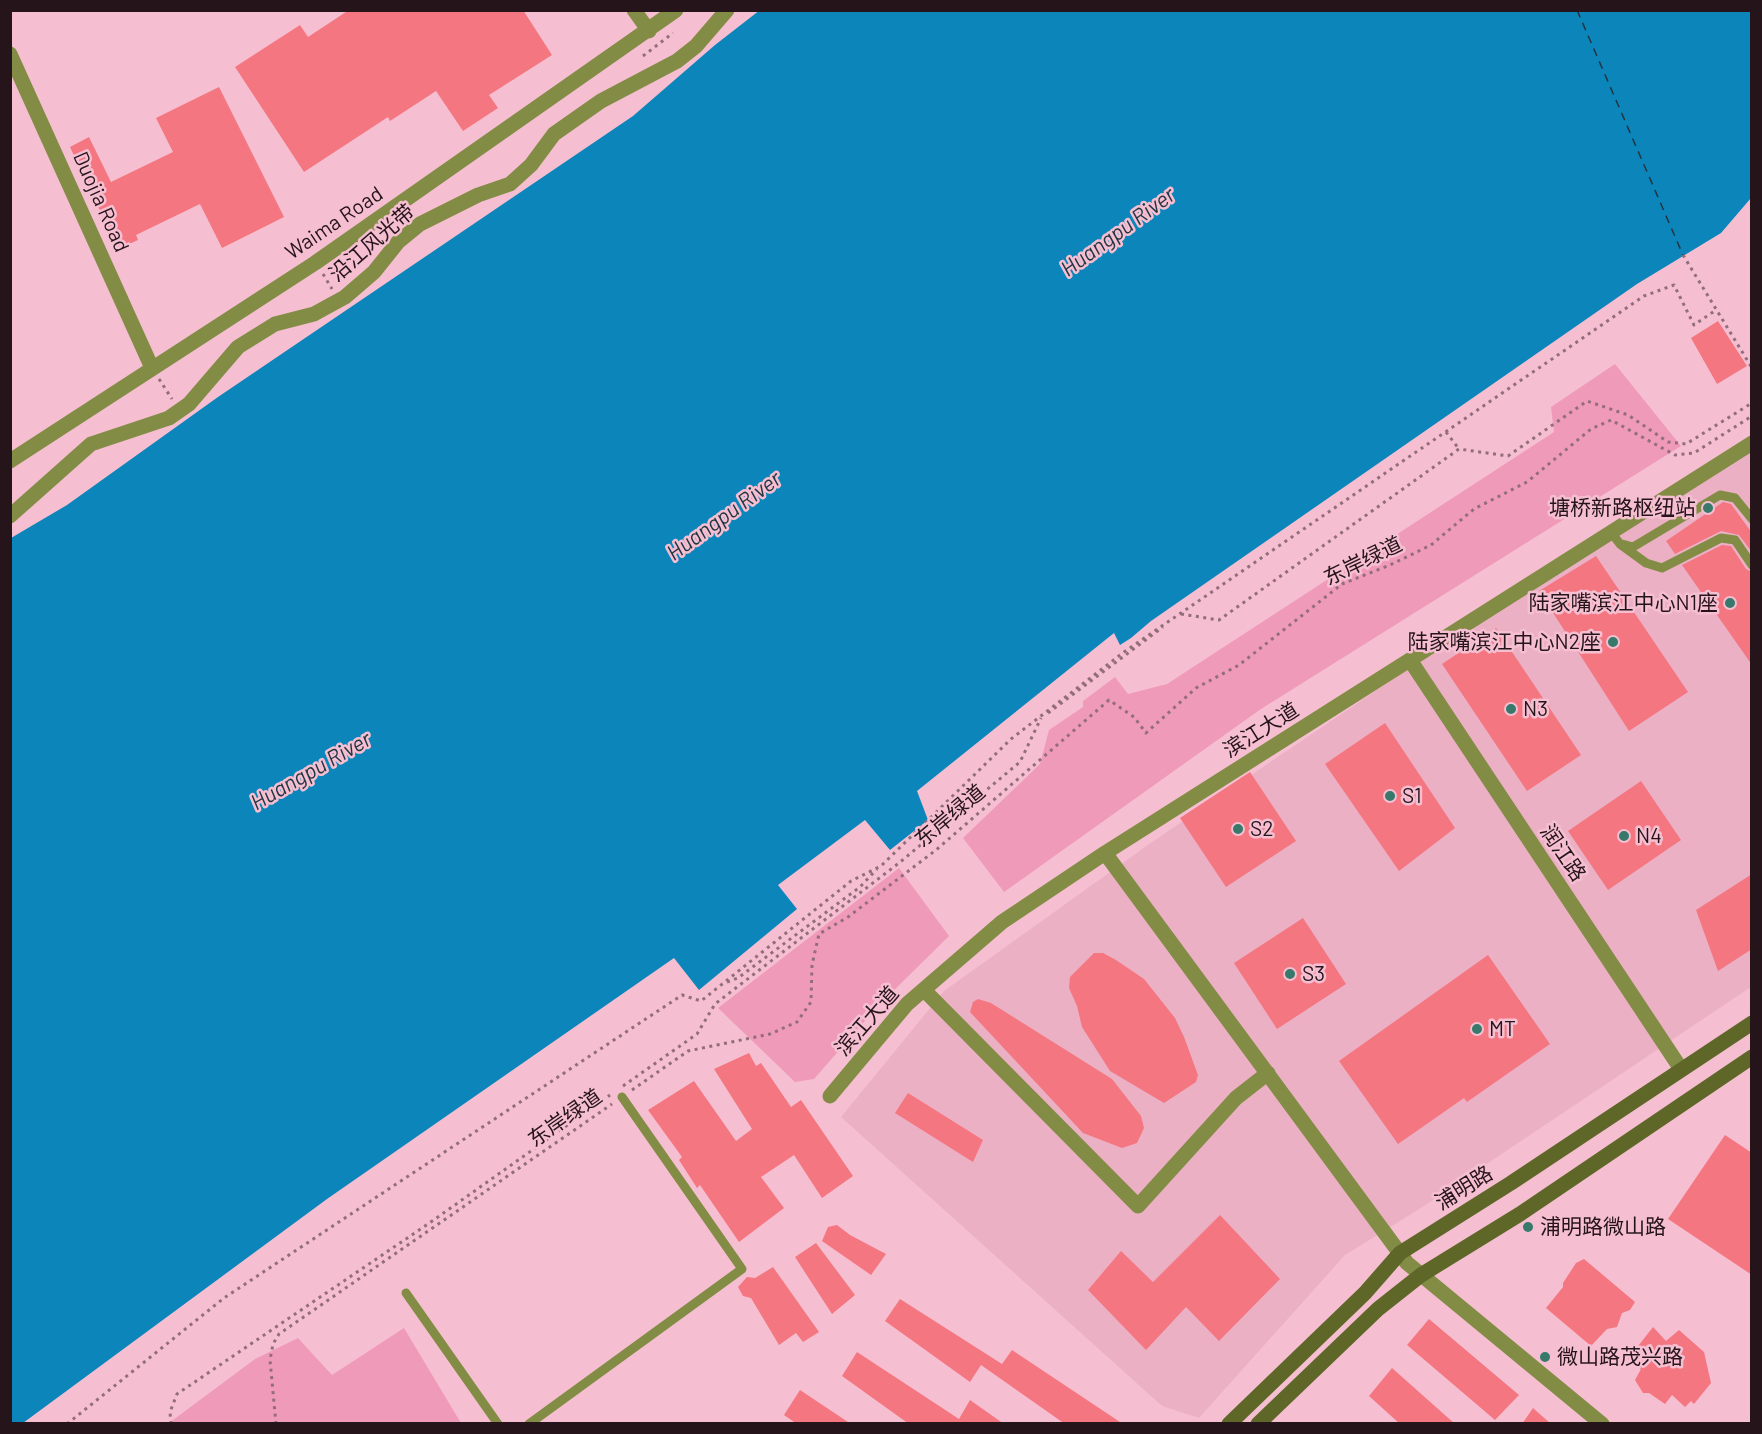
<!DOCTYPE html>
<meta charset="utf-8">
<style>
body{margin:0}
#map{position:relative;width:1762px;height:1434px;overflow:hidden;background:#f5bfd1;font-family:Barlow,sans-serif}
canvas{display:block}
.frame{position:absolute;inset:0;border:12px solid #26141b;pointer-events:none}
</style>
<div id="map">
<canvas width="1762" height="1434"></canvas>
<div class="frame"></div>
</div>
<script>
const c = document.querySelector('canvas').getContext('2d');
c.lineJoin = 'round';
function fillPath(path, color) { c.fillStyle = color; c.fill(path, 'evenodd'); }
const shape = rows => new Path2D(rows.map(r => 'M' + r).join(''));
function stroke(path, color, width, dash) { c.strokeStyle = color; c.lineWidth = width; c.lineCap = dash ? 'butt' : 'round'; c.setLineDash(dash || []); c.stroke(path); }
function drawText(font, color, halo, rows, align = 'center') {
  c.font = font + ' Barlow,"Noto Sans SC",sans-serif'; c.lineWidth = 5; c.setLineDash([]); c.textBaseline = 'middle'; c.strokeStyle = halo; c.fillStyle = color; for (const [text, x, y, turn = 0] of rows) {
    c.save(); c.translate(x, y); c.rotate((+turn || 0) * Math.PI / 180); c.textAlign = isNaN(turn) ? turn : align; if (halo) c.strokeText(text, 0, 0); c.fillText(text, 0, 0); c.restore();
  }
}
fillPath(shape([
 [1751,437,1751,987,1421,1208,1345,1255,1199,1418,1162,1406,841,1117,944,991,1152,842]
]), '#ecb0c5');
fillPath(shape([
 [1615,364,1681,446,1261,709,1004,892,963,838,1040,764,1049,730,1083,707,1083,701,1115,677,1128,694,1167,684,1554,432,1551,407],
 [899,868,949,936,878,1006,814,1079,795,1082,718,1008],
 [404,1328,461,1423,169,1423,255,1359,298,1338,332,1375]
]), '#f09aba');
fillPath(shape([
 [760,10,1751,11,1751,198,1721,233,1637,284,1151,621,1131,638,1120,645,1114,633,917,791,928,820,890,850,865,820,778,885,797,909,699,990,674,958,327,1199,23,1423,11,1423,11,538,67,505,218,397,633,116,715,45]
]), '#0c85bb');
stroke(shape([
 [1577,10,1683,255]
]), '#1f3542', 1.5, [8, 6]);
fillPath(shape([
 [349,10,523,10,552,55,489,95,498,108,463,131,436,91,390,121,388,117,304,172,235,67,300,25,308,37],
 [219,87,284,217,222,248,200,204,136,235,138,240,118,249,70,147,89,137,111,182,173,152,156,118],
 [1718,321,1747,366,1717,384,1691,338],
 [1723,502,1731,504,1752,533,1752,552,1739,535,1721,531,1675,554,1666,541],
 [1722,545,1731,546,1746,569,1752,572,1752,665,1682,565],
 [1596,556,1688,692,1629,731,1539,591],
 [1496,628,1581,755,1527,791,1442,664],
 [1385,723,1455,828,1399,871,1325,764],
 [1250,772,1296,841,1226,887,1180,818],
 [1641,781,1681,840,1608,890,1568,831],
 [1752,874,1752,949,1718,971,1696,910],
 [1303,918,1346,984,1277,1029,1234,963],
 [1094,953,1103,953,1116,960,1144,979,1175,1018,1184,1037,1198,1075,1196,1082,1164,1103,1110,1071,1082,1027,1077,1006,1069,988,1070,977],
 [1488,955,1550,1044,1467,1102,1464,1098,1398,1144,1339,1061],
 [978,999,991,1003,1112,1079,1141,1116,1144,1128,1137,1143,1122,1148,1083,1133,970,1012,973,1002],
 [749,1053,756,1066,761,1063,791,1107,801,1100,853,1176,822,1198,794,1155,761,1177,784,1208,739,1242,700,1185,697,1188,679,1160,682,1157,648,1110,694,1081,736,1141,752,1129,714,1069],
 [908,1093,983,1140,973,1162,895,1113],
 [1725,1135,1752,1153,1752,1275,1668,1219],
 [1220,1215,1280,1279,1219,1341,1186,1307,1146,1350,1088,1290,1121,1251,1153,1282],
 [837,1225,850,1235,886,1254,871,1275,822,1241,828,1227],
 [816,1243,855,1295,832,1314,795,1257],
 [1584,1259,1635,1302,1630,1310,1622,1313,1617,1327,1607,1329,1591,1346,1546,1308,1563,1287,1563,1283,1576,1263],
 [773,1267,819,1332,803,1342,796,1333,779,1345,751,1298,743,1296,738,1287,747,1277,755,1278],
 [900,1299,1002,1364,1012,1350,1123,1424,1065,1424,981,1365,970,1382,885,1321],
 [1429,1319,1519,1395,1495,1420,1407,1345],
 [1653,1327,1666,1341,1679,1330,1704,1352,1711,1383,1694,1404,1691,1401,1685,1407,1672,1395,1665,1404,1649,1393,1643,1393,1635,1380,1641,1369,1628,1359],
 [857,1352,959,1419,970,1400,1004,1424,909,1424,842,1376],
 [1392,1368,1455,1424,1400,1424,1369,1396],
 [800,1390,851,1424,797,1424,784,1415],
 [1533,1408,1551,1424,1522,1424]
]), '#f47681');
stroke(shape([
 [643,56,673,33],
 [1683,255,1752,368],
 [323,274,332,289],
 [159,379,172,399],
 [1446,432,1459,449],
 [1181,614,1219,620,1459,449,1508,456,1587,401,1628,415,1668,442,1686,444,1752,403],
 [1048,713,1163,627],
 [727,982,738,978,860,887,877,869],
 [623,1086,697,1034,715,1004,899,863,1020,762,1041,718],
 [632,1090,688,1051,770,1034,797,1022,811,1002,812,965,819,934,848,917,936,850,1109,700,1134,717,1146,733,1196,688,1239,665,1342,584,1390,565,1431,545,1474,509,1527,482,1591,429,1611,420,1675,455,1694,453,1752,416],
 [67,1424,224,1298,682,995,701,1001,851,881,881,866,1011,739,1124,652,1644,296,1674,285,1694,325,1716,310],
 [171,1424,170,1412,177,1394,428,1224,610,1095],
 [276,1424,270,1360,273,1344,279,1334,612,1104]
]), '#926d7a', 3, [3, 4.5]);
stroke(shape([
 [1610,531,1620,544,1646,563,1662,568,1721,538,1735,540,1752,565],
 [1622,544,1633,547,1720,495,1735,498,1752,519],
 [406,1293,498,1424],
 [529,1424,742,1269,622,1097]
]), '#828c45', 9);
stroke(shape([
 [634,10,649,31],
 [10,54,152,368],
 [10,461,315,263,676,10],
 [10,516,91,444,169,418,189,404,238,347,275,324,314,314,345,297,374,272,398,242,420,224,478,195,510,184,531,165,554,134,601,101,677,61,696,46,727,10],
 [1410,660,1681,1069],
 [1105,853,1407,1263,1602,1424],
 [924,990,1138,1206,1236,1098,1268,1073],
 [830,1096,907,1004,1002,922,1105,853,1752,443]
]), '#828c45', 15);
stroke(shape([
 [1229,1424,1365,1293,1400,1253,1511,1183,1752,1023],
 [1258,1424,1378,1309,1421,1275,1520,1214,1752,1057]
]), '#5f6728', 15);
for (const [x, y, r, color] of [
 [1708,508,6,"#37796a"],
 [1730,603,6,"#37796a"],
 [1613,642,6,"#37796a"],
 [1511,709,6,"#37796a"],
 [1390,796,6,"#37796a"],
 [1238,829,6,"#37796a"],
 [1624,836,6,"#37796a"],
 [1290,974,6,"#37796a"],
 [1477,1029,6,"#37796a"],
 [1528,1227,6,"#37796a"],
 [1545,1357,6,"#37796a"]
]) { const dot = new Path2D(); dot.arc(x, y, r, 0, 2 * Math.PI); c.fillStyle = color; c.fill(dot); stroke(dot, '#f5bfd1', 2); }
drawText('21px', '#26141b', '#f5bfd1', [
 ["Duojia Road",101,202,66],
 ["Waima Road",334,223,-34],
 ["沿江风光带",372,243,-41],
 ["东岸绿道",1363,561,-26],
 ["滨江大道",1261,730,-32],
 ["东岸绿道",950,816,-40],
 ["润江路",1563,853,56],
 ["滨江大道",867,1021,-49],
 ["东岸绿道",565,1118,-35],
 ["浦明路",1464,1188,-32]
]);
drawText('21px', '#26141b', '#f5bfd1', [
 ["塘桥新路枢纽站",1696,508,"right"],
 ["陆家嘴滨江中心N1座",1718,603,"right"],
 ["陆家嘴滨江中心N2座",1601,642,"right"],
 ["N3",1523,709],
 ["S1",1402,796],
 ["S2",1250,829],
 ["N4",1636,836],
 ["S3",1302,974],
 ["MT",1489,1029],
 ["浦明路微山路",1540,1227],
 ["微山路茂兴路",1557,1357]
], 'left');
drawText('italic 22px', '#1f3542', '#f5bfd1', [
 ["Huangpu River",1118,232,-36],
 ["Huangpu River",724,516,-36],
 ["Huangpu River",311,771,-30]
]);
</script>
